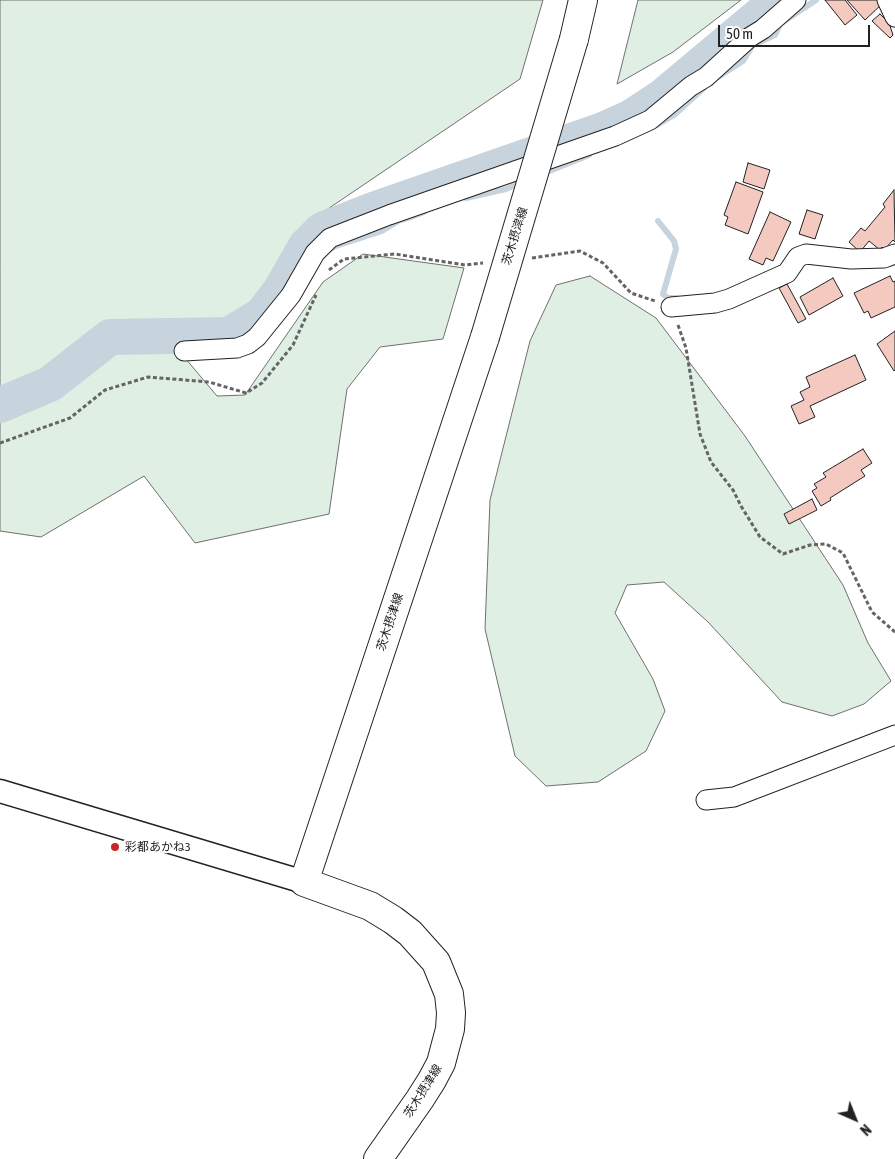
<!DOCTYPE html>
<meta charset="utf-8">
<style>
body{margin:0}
#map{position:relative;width:895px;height:1159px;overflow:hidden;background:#fff;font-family:"Asap Condensed",sans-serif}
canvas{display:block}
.north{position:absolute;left:830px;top:1094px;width:50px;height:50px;-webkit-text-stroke:4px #fff;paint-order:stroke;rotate:136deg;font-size:14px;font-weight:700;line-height:20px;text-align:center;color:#222}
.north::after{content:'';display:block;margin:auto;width:18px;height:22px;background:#222;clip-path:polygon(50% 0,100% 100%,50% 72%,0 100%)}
.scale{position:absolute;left:718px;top:25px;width:152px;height:22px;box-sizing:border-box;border:2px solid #222;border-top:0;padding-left:6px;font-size:15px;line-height:18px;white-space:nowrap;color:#222;-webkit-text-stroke:4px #fff;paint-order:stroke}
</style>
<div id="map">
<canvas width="895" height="1159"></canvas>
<div class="north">N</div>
<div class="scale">50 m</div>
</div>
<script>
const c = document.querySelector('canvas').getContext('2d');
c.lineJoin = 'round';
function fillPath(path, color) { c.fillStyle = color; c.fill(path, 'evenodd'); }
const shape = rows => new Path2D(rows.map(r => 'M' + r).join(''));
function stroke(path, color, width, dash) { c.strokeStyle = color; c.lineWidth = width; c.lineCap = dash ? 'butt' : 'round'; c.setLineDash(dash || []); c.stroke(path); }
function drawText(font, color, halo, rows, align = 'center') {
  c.font = font + ' "Asap Condensed","Noto Sans JP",sans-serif'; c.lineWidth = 4; c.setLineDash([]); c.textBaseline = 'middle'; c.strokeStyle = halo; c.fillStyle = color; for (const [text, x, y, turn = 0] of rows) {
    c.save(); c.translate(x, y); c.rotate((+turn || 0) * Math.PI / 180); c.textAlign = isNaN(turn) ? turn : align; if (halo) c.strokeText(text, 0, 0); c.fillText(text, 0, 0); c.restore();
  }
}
const green = shape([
 [0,0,543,0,520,79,313,219,259,307,180,352,217,396,245,395,323,282,363,254,464,268,443,339,380,347,347,389,329,514,195,543,144,476,41,537,0,531,0,0],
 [638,0,741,0,673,52,617,84,638,0],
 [590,276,656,318,745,436,843,585,868,643,891,681,864,704,832,716,782,702,708,622,664,582,627,585,615,613,653,679,665,711,646,751,598,782,546,786,515,756,485,629,490,500,530,341,556,285,590,276]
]);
fillPath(green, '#e0efe3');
stroke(green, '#6f6f6f', 1);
stroke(shape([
 [718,77,743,61,753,45,775,35,780,24,816,0],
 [657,125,674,115,704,88],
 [542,174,589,155],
 [466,198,506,189,524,181],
 [658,221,674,241,676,249,663,294,668,298,677,298],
 [327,251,336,246,382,231,398,221,411,217,424,212]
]), '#c7d3dd', 6);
stroke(shape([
 [0,405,50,384,110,337,229,335,262,315,281,290,306,246,322,230,373,210,603,130,630,118,662,97,778,0]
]), '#c7d3dd', 36);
const building = shape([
 [825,0,845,0,857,15,845,25,825,0],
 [847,0,881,0,883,3,865,20,847,0],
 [880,14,889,23,893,35,890,38,872,21,880,14],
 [748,163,770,170,764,189,743,182,748,163],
 [736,182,763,192,748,234,725,225,728,217,724,215,736,182],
 [894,190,895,242,893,240,884,250,882,247,880,250,869,241,860,252,849,242,861,228,865,231,885,207,883,204,894,190],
 [807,210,823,215,815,239,799,234,807,210],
 [770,212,791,222,773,261,766,258,763,265,749,259,770,212],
 [890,276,893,282,895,281,895,307,871,318,868,311,864,313,854,293,890,276],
 [833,278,843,296,809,315,800,297,833,278],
 [787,284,806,319,798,323,779,288,787,284],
 [895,331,895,370,894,371,877,344,895,331],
 [855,355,866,380,810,406,815,417,799,424,791,406,804,400,800,392,810,387,806,377,855,355],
 [863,449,872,463,861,470,865,476,830,498,831,500,821,506,812,491,817,488,814,484,826,477,823,473,863,449],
 [812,499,817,510,789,524,784,514,812,499]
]);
fillPath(building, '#f3c9c0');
stroke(building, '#222', 1);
const minor = shape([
 [887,0,895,17],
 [671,307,715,303,729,299,787,273,798,257,806,254,851,259,884,258,895,254],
 [184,351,237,348,248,344,257,337,291,295,315,253,330,238,389,215,615,136,650,120,691,86,706,77,750,37,763,29,796,0],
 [706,800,734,797,895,735]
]);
const tertiary = shape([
 [0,791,304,882]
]);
const primary = shape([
 [574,39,583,0],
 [378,1159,420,1099,432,1080,441,1063,450,1029,451,1013,449,994,436,962,410,933,393,920,370,906,304,882,485,337]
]);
stroke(minor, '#222', 21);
stroke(tertiary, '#222', 25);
stroke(primary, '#222', 30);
stroke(shape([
 [532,258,580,251,603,263,631,293,655,301],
 [329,270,344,259,395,254,465,265,483,263],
 [678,325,686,348,700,434,711,462,733,490,741,506,760,537,783,554,810,545,826,544,843,553,872,612,895,632],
 [0,443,70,418,105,390,148,377,209,382,246,393,262,383,293,345,316,295]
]), '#646464', 3, [4, 2.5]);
stroke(minor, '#fff', 19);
stroke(tertiary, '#fff', 22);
stroke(primary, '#fff', 28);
const primaryBridge = shape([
 [485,337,574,39]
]);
stroke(primaryBridge, '#222', 30, []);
stroke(primaryBridge, '#fff', 28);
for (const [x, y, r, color] of [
 [115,847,5,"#c62828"]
]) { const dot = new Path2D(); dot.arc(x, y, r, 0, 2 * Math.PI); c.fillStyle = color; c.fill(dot); stroke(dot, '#fff', 2); }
drawText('12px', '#222', '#fff', [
 ["茨木摂津線",515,236,-73],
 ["茨木摂津線",390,622,-72],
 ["茨木摂津線",423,1091,-58]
]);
drawText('12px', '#222', '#fff', [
 ["彩都あかね3",125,847]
], 'left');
</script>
